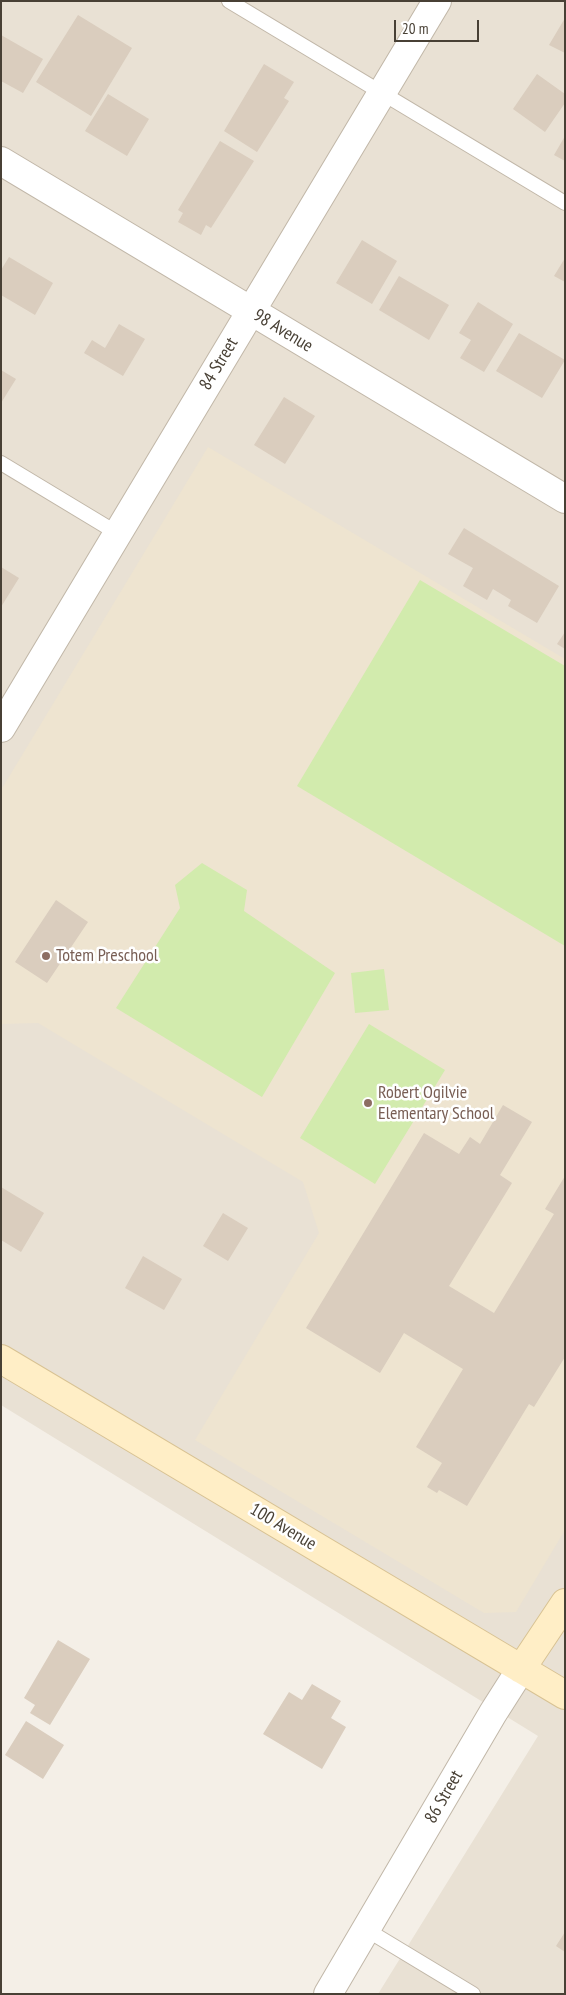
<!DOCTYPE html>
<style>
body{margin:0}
#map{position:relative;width:566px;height:1995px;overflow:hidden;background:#f4efe7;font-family:"PT Sans Narrow",sans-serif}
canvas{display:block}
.frame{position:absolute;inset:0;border:2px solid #484035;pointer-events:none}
.scale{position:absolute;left:394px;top:20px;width:85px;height:22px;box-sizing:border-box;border:2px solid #484035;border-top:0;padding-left:6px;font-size:15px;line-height:18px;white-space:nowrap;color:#484035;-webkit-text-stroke:4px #fff;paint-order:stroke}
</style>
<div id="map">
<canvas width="566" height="1995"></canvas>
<div class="frame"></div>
<div class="scale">20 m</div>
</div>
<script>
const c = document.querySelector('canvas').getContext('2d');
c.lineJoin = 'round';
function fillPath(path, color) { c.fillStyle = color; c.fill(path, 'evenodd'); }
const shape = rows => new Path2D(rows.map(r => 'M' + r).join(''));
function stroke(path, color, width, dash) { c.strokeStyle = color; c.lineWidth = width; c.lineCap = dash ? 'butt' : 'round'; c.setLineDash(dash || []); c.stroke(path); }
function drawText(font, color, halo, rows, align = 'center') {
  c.font = font + ' "PT Sans Narrow",sans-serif'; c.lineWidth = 5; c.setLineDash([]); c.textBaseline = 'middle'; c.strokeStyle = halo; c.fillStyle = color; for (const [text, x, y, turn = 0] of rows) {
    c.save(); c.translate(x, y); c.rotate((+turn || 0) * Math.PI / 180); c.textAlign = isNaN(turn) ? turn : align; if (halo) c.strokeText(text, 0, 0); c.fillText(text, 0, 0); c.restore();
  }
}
fillPath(shape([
 [1,1,565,1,565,1994,378,1994,538,1736,1,1405]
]), '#e9e1d4');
fillPath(shape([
 [208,447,565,659,565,1530,516,1612,484,1613,195,1440,319,1233,303,1182,38,1023,1,1024,1,790]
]), '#eee4d0');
fillPath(shape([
 [420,580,565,666,565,946,297,786],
 [202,863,247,890,244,911,335,973,262,1097,116,1008,180,908,175,885],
 [384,969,389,1010,355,1013,351,973],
 [369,1024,445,1070,375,1184,300,1138]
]), '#d2ebad');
fillPath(shape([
 [78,15,132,48,91,116,36,82],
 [565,18,565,53,549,45],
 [1,35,43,59,23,93,1,81],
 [264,64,294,82,284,98,289,101,257,152,224,131],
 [537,74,565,94,565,103,545,132,513,109],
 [108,94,149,119,127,156,85,131],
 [565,136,565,161,554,155],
 [220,141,254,161,211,228,206,225,201,235,178,222,183,213,178,210],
 [362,240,397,261,372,304,336,283],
 [9,257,53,283,35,315,1,295,1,270],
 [565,258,565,282,554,276],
 [399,276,449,305,429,340,379,310],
 [478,302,513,324,484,372,460,358,471,340,459,333],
 [119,324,145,339,123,376,84,353,92,340,105,348],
 [519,333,565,360,542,398,496,371],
 [1,370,16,379,1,403],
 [284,397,315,416,285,464,254,445],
 [464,528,559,586,537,623,508,606,511,600,493,589,487,600,463,586,473,568,448,554],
 [1,567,19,578,1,607],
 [565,632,565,649,557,644],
 [56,900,88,922,47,983,15,962],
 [503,1105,532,1122,500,1175,512,1183,449,1286,494,1313,554,1214,545,1209,565,1176,565,1357,534,1407,529,1404,467,1506,439,1490,437,1493,427,1487,442,1463,416,1447,463,1369,404,1333,380,1373,306,1328,424,1133,459,1154,470,1137,480,1144],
 [1,1187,44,1213,21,1252,1,1240],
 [223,1213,248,1228,228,1261,203,1246],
 [143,1256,182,1279,164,1310,125,1288],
 [58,1640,90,1659,50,1725,30,1713,35,1705,24,1698],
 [312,1684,341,1701,331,1718,346,1727,322,1769,263,1734,289,1692,302,1700],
 [26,1721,64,1745,43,1779,5,1755],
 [565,1932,565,1952,556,1946]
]), '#dacdbe');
const service = shape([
 [229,1,565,203],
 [1,463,117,533],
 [367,1930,473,1994]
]);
const minor = shape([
 [1,161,565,499],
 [1,728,437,1]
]);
const tertiary = shape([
 [328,1994,493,1713,521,1669]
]);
const secondary = shape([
 [1,1359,565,1695],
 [521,1669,565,1603]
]);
stroke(service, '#c1b7a8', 16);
stroke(minor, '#c1b7a8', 30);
stroke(tertiary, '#c1b7a8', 30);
stroke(secondary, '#d8c293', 30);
stroke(service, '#fff', 14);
stroke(minor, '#fff', 28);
stroke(tertiary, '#fff', 28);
stroke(secondary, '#ffeec6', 28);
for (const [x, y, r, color] of [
 [46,956,5,"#8d6e63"],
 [368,1103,5,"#8d6e63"]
]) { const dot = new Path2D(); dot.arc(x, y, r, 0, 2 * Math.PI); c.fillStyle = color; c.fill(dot); stroke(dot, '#fff', 2); }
drawText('18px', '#484035', '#fff', [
 ["98 Avenue",283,331,31],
 ["84 Street",219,364,-59],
 ["100 Avenue",283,1527,31],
 ["86 Street",444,1797,-60]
]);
drawText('18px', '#785e54', '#fff', [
 ["Totem Preschool",56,956],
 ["Robert Ogilvie",378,1093],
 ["Elementary School",378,1114]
], 'left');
</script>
